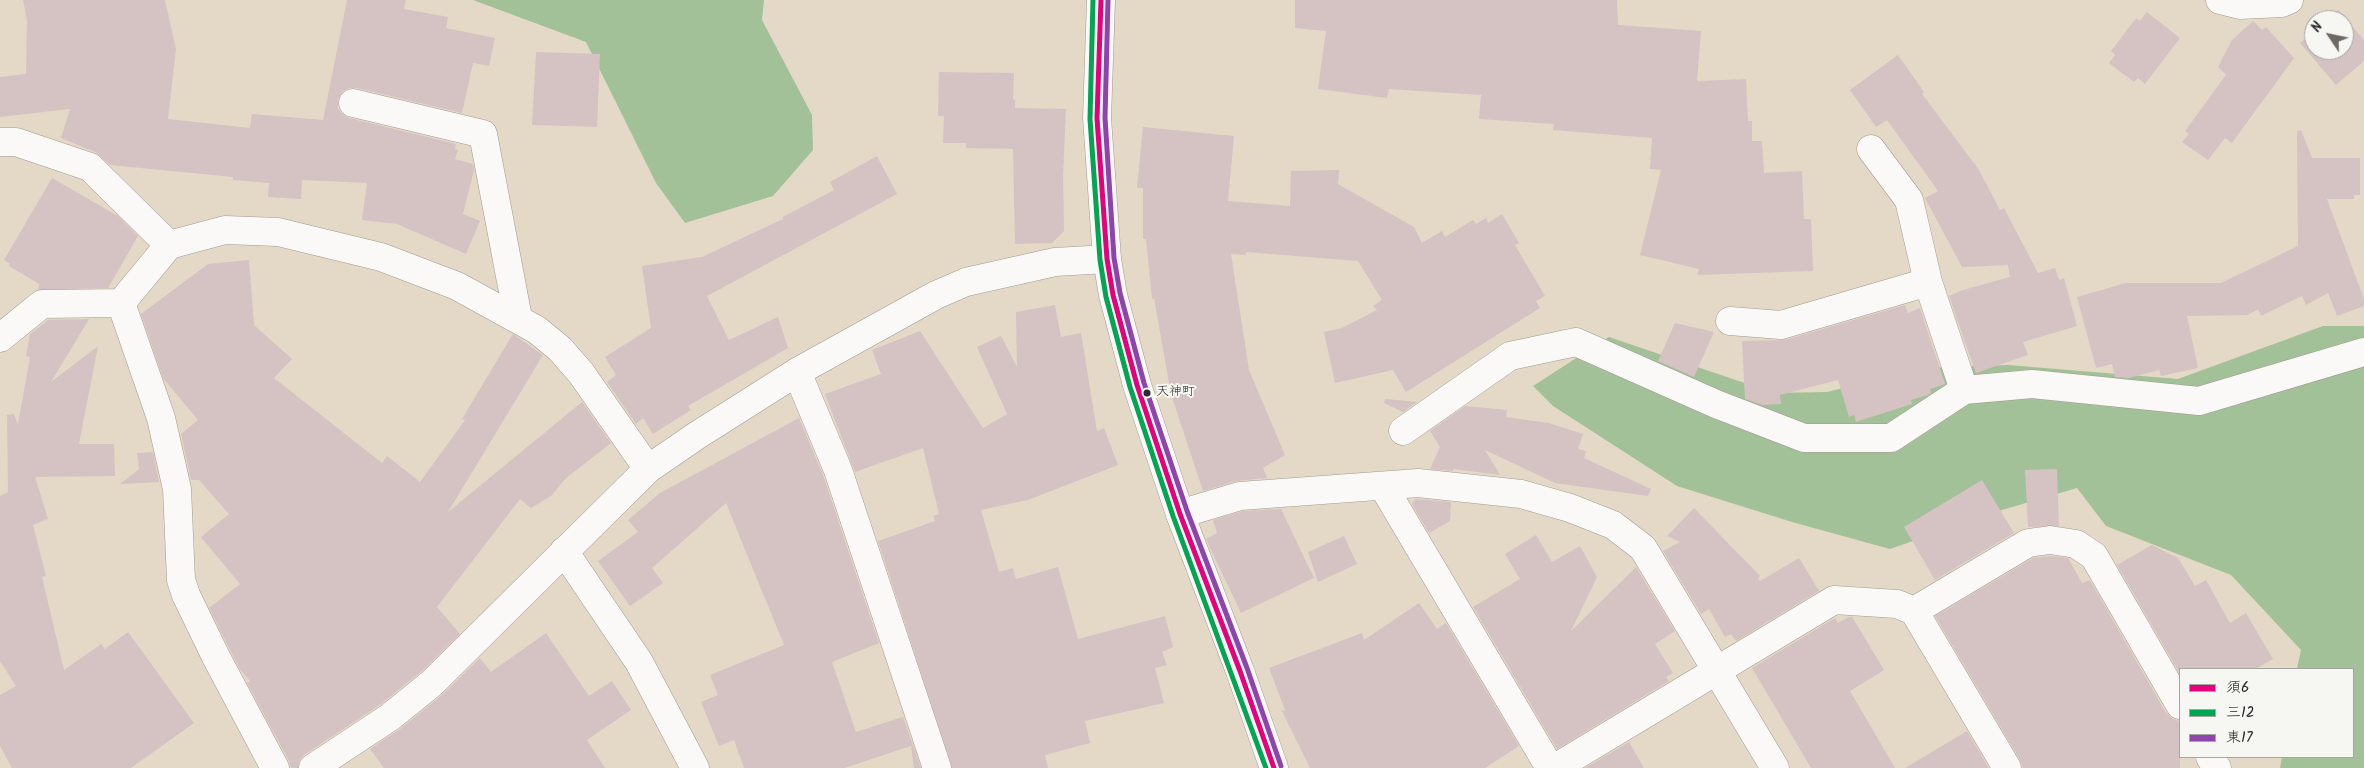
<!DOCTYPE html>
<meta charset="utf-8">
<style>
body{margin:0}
#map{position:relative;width:2364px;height:768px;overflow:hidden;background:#e4d9c7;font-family:Kalam,"Klee One",sans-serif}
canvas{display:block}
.legend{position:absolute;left:2179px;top:668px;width:175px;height:90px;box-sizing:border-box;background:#f6f6f2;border:1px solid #a5a5a2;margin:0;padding:6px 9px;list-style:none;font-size:15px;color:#2b2b2b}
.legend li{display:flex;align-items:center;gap:10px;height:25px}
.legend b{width:25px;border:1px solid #a5a5a2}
.north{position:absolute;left:2304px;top:10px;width:50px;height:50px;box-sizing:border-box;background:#f6f6f2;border:1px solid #a5a5a2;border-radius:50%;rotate:304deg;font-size:14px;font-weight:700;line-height:20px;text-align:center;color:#2b2b2b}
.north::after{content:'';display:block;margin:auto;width:18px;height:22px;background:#6c6862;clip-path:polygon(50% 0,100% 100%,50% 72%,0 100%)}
</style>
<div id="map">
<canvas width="2364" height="768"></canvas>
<ul class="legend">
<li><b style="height:6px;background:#e5007d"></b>須6</li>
<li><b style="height:6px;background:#00a651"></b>三12</li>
<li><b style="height:6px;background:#8e44ad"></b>東17</li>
</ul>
<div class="north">N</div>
</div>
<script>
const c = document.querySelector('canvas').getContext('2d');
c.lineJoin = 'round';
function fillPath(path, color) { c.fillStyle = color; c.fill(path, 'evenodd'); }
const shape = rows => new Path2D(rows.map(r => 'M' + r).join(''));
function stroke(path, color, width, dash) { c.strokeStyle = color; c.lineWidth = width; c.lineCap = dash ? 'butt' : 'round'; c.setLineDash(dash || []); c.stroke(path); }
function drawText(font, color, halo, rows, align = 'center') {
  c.font = font + ' Kalam,"Klee One",sans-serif'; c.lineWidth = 4; c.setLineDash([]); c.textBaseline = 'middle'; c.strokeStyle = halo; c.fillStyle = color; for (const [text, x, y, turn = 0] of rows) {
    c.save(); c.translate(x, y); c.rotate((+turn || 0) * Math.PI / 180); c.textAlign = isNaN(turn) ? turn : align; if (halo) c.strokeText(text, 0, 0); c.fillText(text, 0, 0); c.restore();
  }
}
fillPath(shape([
 [473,0,764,0,762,20,812,115,813,150,773,196,685,223,656,183,586,42],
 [2323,326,2364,326,2364,768,2280,768,2282,757,2353,757,2353,669,2297,669,2301,650,2231,575,2106,526,2077,488,2002,510,1890,549,1792,522,1677,486,1553,406,1533,386,1609,337,1774,393,1827,392,1924,368,2008,365,2178,379]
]), '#a2c198');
fillPath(shape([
 [23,0,165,0,176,49,168,119,250,128,252,114,323,120,347,0,406,0,404,9,448,17,446,28,495,38,489,66,473,63,462,113,357,88,349,88,342,92,338,100,338,108,342,114,349,118,456,144,455,149,458,150,455,159,473,164,474,170,463,214,480,221,466,254,397,224,362,220,367,183,302,180,301,199,268,197,269,183,233,180,233,177,110,165,95,152,61,138,70,109,0,117,0,77,26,74,27,20],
 [1295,0,1617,0,1618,25,1701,31,1697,81,1746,79,1748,121,1752,121,1752,141,1762,141,1764,173,1802,171,1804,219,1811,219,1813,271,1697,275,1699,269,1640,255,1661,170,1650,169,1652,138,1553,130,1554,124,1479,119,1481,95,1389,89,1387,98,1318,89,1326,31,1295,28],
 [2338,10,2364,40,2364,61,2336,85,2300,43,2314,31,2314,50,2344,50,2344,20,2327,20],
 [2147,12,2180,38,2145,84,2138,78,2134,82,2109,63,2115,55,2111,51,2136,18,2140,21],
 [2253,21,2262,30,2266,27,2294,58,2232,143,2225,138,2208,160,2182,142,2189,134,2185,131,2226,75,2218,67,2232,40],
 [536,52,600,54,597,127,532,125],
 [1898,55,1924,92,1922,94,1979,170,2000,210,2004,208,2038,273,2055,268,2059,280,2064,278,2077,326,2023,342,2028,355,1976,373,1949,296,1963,290,2010,277,2008,265,1962,267,1925,198,1938,191,1887,120,1876,127,1850,90],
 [939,72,1014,73,1013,99,1015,100,1015,108,1066,109,1063,175,1064,231,1052,243,1015,244,1013,149,966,148,966,143,943,143,944,116,938,116],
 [1143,127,1234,136,1228,201,1290,206,1291,171,1339,170,1338,184,1414,227,1422,243,1442,231,1445,237,1473,220,1476,224,1486,218,1488,223,1502,214,1519,243,1515,245,1545,296,1536,301,1540,308,1406,392,1393,370,1335,383,1324,332,1342,328,1377,310,1373,306,1382,300,1358,261,1246,252,1246,255,1231,254,1249,370,1285,455,1263,468,1267,478,1236,481,1203,491,1171,394,1154,298,1152,299,1146,239,1143,239,1143,188,1137,188],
 [2301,130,2312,158,2360,158,2360,195,2354,195,2354,199,2327,199,2364,299,2364,306,2337,316,2328,293,2306,305,2302,296,2261,316,2258,309,2248,315,2187,316,2198,368,2161,376,2159,370,2129,378,2115,377,2112,364,2096,368,2077,297,2126,283,2221,283,2298,246,2297,131],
 [877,156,897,194,707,296,729,340,778,317,788,348,688,406,691,410,653,434,643,418,636,424,607,382,616,375,605,357,651,328,642,266,702,257,783,219,783,217,834,190,830,182],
 [52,178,118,216,138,236,108,288,38,290,39,284,9,266,10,264,4,260],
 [249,260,254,325,292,359,274,378,382,463,387,456,420,482,465,420,462,419,513,334,543,355,448,512,582,402,611,443,565,479,551,496,531,508,520,499,437,607,460,634,422,671,381,704,304,755,299,761,298,768,291,768,289,761,247,683,250,681,239,668,209,608,240,584,201,537,229,514,199,480,191,480,181,434,198,420,163,378,141,314,208,264],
 [1055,305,1061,337,1081,333,1097,431,1104,428,1118,465,1028,500,981,510,999,572,1013,568,1016,579,1058,567,1078,639,1165,616,1173,647,1162,652,1167,665,1155,668,1164,703,1085,721,1090,743,1045,755,1048,768,952,768,878,541,935,521,933,516,939,514,923,448,855,472,825,394,881,374,872,350,920,331,983,428,1007,414,977,347,1001,336,1017,367,1016,312],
 [1905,305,1908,313,1920,308,1945,384,1930,389,1931,393,1928,395,1911,400,1912,404,1856,422,1854,415,1849,417,1838,380,1780,395,1781,404,1763,405,1745,399,1742,341,1785,340],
 [89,319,51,382,98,346,79,444,114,444,115,476,35,477,48,519,33,525,46,576,42,577,64,670,101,644,105,649,128,632,194,723,131,768,12,768,0,746,0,695,16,686,0,661,0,496,8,492,7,415,14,414,18,424,30,357,26,356,30,334,48,320],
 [1675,323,1714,332,1694,377,1658,361],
 [1385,399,1417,402,1403,412,1384,403],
 [1465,406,1507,410,1506,417,1549,423,1583,434,1578,449,1586,451,1584,458,1651,489,1648,496,1555,483,1485,450,1500,475,1453,469,1453,471,1430,469,1440,447,1430,431],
 [799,418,823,475,879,643,832,662,856,732,903,717,921,768,914,768,911,746,845,768,744,768,734,740,719,746,701,702,718,695,710,675,784,645,726,503,652,568,663,583,630,606,598,561,638,532,628,520,660,493],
 [153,452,159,482,120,484,139,469,137,453],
 [2057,469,2059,526,2028,527,2025,470],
 [1982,480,2014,533,1935,580,1904,527],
 [1415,499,1451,502,1450,521,1429,533,1412,504],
 [1694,508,1760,576,1758,579,1760,581,1799,558,1819,591,1736,641,1731,634,1725,637,1709,609,1701,614,1663,551,1680,542,1667,536],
 [1281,509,1314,578,1241,613,1206,539,1217,533,1213,520,1243,511],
 [1536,535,1552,562,1580,546,1597,577,1571,631,1636,567,1675,631,1655,644,1673,673,1666,677,1669,681,1557,749,1473,607,1520,579,1505,554],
 [1344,536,1357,564,1318,582,1308,552],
 [2152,545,2178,558,2195,586,2206,580,2230,623,2246,613,2273,659,2255,669,2180,669,2180,674,2117,565],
 [2050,556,2068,558,2082,583,2090,580,2166,713,2173,719,2180,721,2180,768,2023,768,2020,760,1935,616,2033,558],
 [1419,603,1437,629,1446,623,1519,746,1485,768,1310,768,1282,711,1285,710,1269,668,1362,633,1364,640],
 [1849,617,1852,617,1884,670,1850,691,1895,768,1811,768,1752,668,1835,618,1838,623],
 [546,633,589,696,612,681,631,710,587,740,605,768,384,768,370,749,400,729,442,695,480,658,491,672],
 [1967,731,1989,768,1905,768],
 [1629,742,1644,768,1585,768]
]), '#d5c2c2');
const minor = shape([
 [2220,0,2240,5,2282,3,2289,0],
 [353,103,483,134,518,318],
 [0,142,16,142,90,167,169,245],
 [1871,149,1909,200,1928,282],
 [121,303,161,418,177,489,181,580,186,595,216,657,275,768],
 [1730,321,1781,325,1928,282,1964,390],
 [0,338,42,304,121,303,169,245,225,230,278,232,381,257,457,286,537,330,560,349,581,373,648,469],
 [797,372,838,470,937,768],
 [1403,431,1510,356,1576,342,1716,404,1804,438,1891,438,1964,390,2032,384,2199,401,2364,352],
 [1383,486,1550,768],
 [1180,514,1240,496,1418,483,1521,494,1570,508,1613,525,1643,548,1775,768],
 [564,551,639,662,695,768],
 [1914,611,2028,543,2050,540,2076,544,2094,556,2180,705],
 [2210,757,2217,768],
 [313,768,390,717,432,683,648,469,696,436,797,372,936,295,966,282,1055,262,1107,259],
 [1555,768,1834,600,1897,604,1914,611,2007,768]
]);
const major = shape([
 [1101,0,1097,118,1107,259,1113,295,1137,385,1180,514,1240,671,1274,768]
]);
stroke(minor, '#a19a90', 29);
stroke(major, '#a19a90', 29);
stroke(minor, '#fbf9f7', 28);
stroke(major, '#fbf9f7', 28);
stroke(shape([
 [1101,0,1097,118,1107,259,1113,295,1137,385,1180,514,1240,671,1274,768]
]), '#e5007d', 5);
stroke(shape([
 [1093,0,1090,119,1100,260,1106,297,1130,387,1173,516,1266,768]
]), '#00a651', 5);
stroke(shape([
 [1108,0,1105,118,1114,258,1120,293,1144,383,1187,511,1247,668,1281,766]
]), '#8e44ad', 5);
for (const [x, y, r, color] of [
 [1147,393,4.5,"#2b2b2b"]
]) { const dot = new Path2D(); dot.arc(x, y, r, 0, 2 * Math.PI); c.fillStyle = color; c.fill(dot); stroke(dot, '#f6f6f2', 2); }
drawText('13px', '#2b2b2b', '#f6f6f2', [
 ["天神町",1156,393]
], 'left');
</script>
